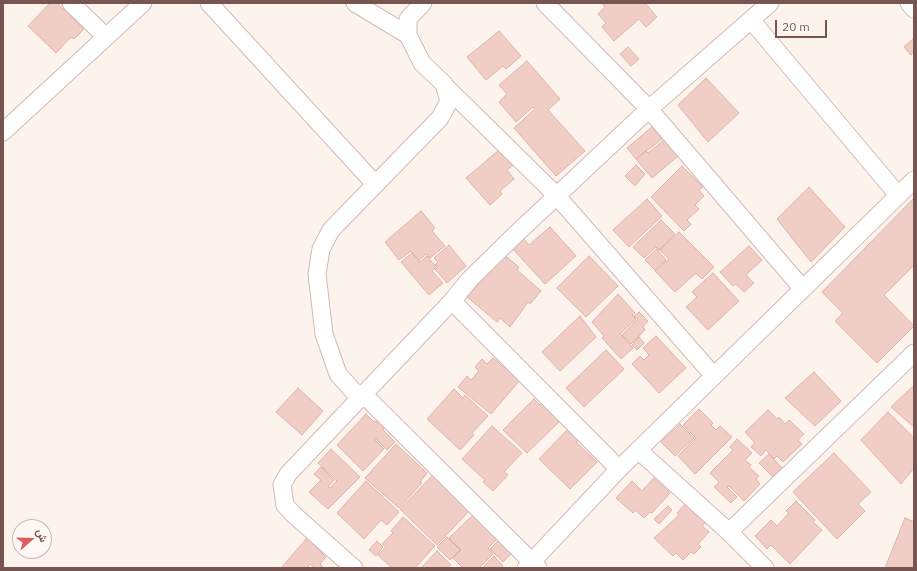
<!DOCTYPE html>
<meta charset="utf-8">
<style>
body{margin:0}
#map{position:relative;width:917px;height:571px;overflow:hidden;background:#fcf3ed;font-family:"IBM Plex Sans",Vazirmatn,sans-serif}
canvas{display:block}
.frame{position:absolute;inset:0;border:4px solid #775550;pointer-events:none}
.north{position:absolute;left:12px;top:519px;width:40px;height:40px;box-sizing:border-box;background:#fef8f4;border:1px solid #c8b7b2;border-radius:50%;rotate:70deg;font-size:11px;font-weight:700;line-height:16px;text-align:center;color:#775550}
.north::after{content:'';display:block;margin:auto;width:14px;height:18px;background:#dd5c5b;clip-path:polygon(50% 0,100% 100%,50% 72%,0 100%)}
.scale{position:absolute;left:775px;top:20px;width:52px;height:18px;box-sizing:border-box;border:2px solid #775550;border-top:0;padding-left:5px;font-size:12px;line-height:14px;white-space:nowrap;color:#775550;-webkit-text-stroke:3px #fef8f4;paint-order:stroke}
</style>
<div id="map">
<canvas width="917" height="571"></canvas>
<div class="frame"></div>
<div class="north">ش</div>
<div class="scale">20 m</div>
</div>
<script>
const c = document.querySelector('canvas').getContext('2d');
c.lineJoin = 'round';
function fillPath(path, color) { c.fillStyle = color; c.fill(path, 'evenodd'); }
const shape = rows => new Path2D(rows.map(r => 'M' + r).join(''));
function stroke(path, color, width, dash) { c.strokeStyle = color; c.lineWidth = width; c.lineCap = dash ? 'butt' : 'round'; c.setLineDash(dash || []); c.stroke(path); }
const building = shape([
 [50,3,57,3,84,29,74,39,71,37,56,53,28,26,50,3],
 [602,3,645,3,657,17,646,27,639,19,614,41,602,27,606,23,598,14,605,7,602,3],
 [499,31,521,56,506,69,503,66,486,80,467,57,499,31],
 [914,38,914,52,911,55,904,47,914,38],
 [628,47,639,59,631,66,620,54,628,47],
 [527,61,560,99,548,110,585,151,556,176,514,128,535,109,533,107,516,122,499,102,507,94,499,85,527,61],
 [706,78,739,113,708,142,678,105,706,78],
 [652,127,662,139,636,159,627,148,652,127],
 [664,140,678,156,652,178,636,159,646,151,648,153,664,140],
 [499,150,513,165,507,170,514,179,500,191,502,194,490,205,466,178,499,150],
 [636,165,645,174,635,186,625,176,636,165],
 [682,166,703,187,699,190,704,196,695,205,699,209,687,220,691,224,684,231,651,197,682,166],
 [809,187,845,227,811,262,777,219,809,187],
 [914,198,914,265,884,295,914,326,877,363,835,321,843,313,822,292,914,198],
 [647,199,662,216,629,247,613,230,647,199],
 [421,211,435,228,432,231,445,246,430,258,426,254,419,260,411,251,399,260,385,242,421,211],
 [661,220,675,234,659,250,656,247,644,258,633,247,661,220],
 [550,227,576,256,545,284,512,248,523,238,529,245,550,227],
 [679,232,714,267,702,279,696,273,675,292,655,271,669,259,660,250,679,232],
 [449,245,466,266,447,283,435,269,438,268,435,265,438,262,434,258,449,245],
 [749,246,762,260,746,275,754,283,744,292,736,284,733,286,720,272,749,246],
 [657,249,666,260,655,270,645,260,657,249],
 [412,253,420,262,427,256,436,267,432,271,443,283,429,295,401,262,412,253],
 [503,254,519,267,517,270,541,291,530,304,528,302,510,327,500,318,497,322,467,297,503,254],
 [589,256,618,286,586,317,557,288,589,256],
 [713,273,739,301,708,330,686,307,697,297,692,292,713,273],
 [618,294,635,313,632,315,636,319,620,334,633,348,621,359,602,338,604,336,592,322,618,294],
 [639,312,648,321,643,327,645,330,631,344,622,335,638,319,634,316,639,312],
 [580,316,596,337,560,371,542,352,580,316],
 [656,336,686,368,659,393,632,364,640,356,644,360,649,355,643,348,656,336],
 [639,337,644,343,637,350,632,345,639,337],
 [606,350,624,369,584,407,566,388,606,350],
 [493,358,520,380,491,414,458,387,467,376,471,380,479,371,475,367,482,359,487,364,493,358],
 [814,372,841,401,815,426,785,398,814,372],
 [914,385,914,427,891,407,914,385],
 [298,388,323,411,302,435,276,412,298,388],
 [454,389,463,398,465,395,488,416,472,433,474,435,460,450,427,419,454,389],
 [534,399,540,405,543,402,561,420,527,453,503,430,534,399],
 [699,409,713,423,711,425,716,430,720,426,732,437,695,474,678,456,696,438,683,425,699,409],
 [768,410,777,419,779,417,785,424,789,420,804,434,798,440,802,444,783,462,777,456,774,459,766,450,761,456,751,447,755,443,745,432,768,410],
 [888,412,914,438,914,468,901,484,861,440,888,412],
 [366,414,373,421,382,423,384,431,395,442,387,450,376,439,375,440,384,449,363,471,337,445,366,414],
 [680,424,694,438,675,456,661,442,680,424],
 [492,426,522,453,504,472,508,475,493,491,483,482,485,480,462,459,492,426],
 [568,429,579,440,576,442,597,462,570,489,539,459,568,429],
 [737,439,752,453,745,460,751,465,749,467,759,476,756,479,760,484,744,501,729,486,727,487,737,497,731,503,714,487,719,482,710,473,733,450,730,447,737,439],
 [396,444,427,473,420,482,422,483,399,508,365,478,396,444],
 [331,449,360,477,328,509,309,492,321,480,314,474,321,467,334,480,328,487,330,488,337,481,318,463,331,449],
 [834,453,871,492,858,504,865,511,837,539,793,492,834,453],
 [769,454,784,470,775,479,759,463,769,454],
 [433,475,470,510,437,545,400,509,433,475],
 [654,478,670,493,652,513,650,512,644,518,635,510,633,513,616,498,632,481,642,491,654,478],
 [366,481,399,512,387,525,381,520,364,539,337,513,366,481],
 [796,501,815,520,813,522,822,530,790,564,771,545,767,549,755,536,771,520,777,526,789,513,786,511,796,501],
 [686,503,706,522,702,526,709,532,698,544,701,547,694,554,691,552,683,560,676,553,673,556,654,538,679,515,677,513,686,503],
 [668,506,672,510,659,524,654,519,668,506],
 [473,515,497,539,488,548,493,554,479,568,463,568,453,558,461,550,449,538,473,515],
 [403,517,435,546,415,568,392,568,378,555,386,547,382,544,393,533,391,531,403,517],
 [905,518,914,522,914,568,885,568,905,518],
 [503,536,516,549,503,562,490,549,503,536],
 [447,537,460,550,450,560,437,547,447,537],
 [307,538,326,557,320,564,324,568,314,568,310,564,308,566,310,568,281,568,307,538],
 [377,541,383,547,376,556,369,550,377,541],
 [437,551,451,565,447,568,421,568,437,551],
 [494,556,503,566,501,568,486,568,484,566,494,556]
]);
fillPath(building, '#f0cec6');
stroke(building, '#e1b1a7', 1);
const minor = shape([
 [71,3,106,37],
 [209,3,375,184],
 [355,3,408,35],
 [423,3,408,19,408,35,422,63,444,84,449,101,440,118,331,230,321,249,317,274,324,334,338,374,354,392,364,395,538,568],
 [545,3,649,109,802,288],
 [909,3,914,9],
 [751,20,898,195],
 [445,86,556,195,713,375],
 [3,132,143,3],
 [452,301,619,469],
 [638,450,729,532,765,568],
 [729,532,914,353],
 [354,568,293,514,285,505,282,485,288,474,452,301,470,279,515,235,649,109,770,3],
 [526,568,619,469,914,180]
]);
stroke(minor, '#d1bbb5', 19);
stroke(minor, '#fff', 17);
</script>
